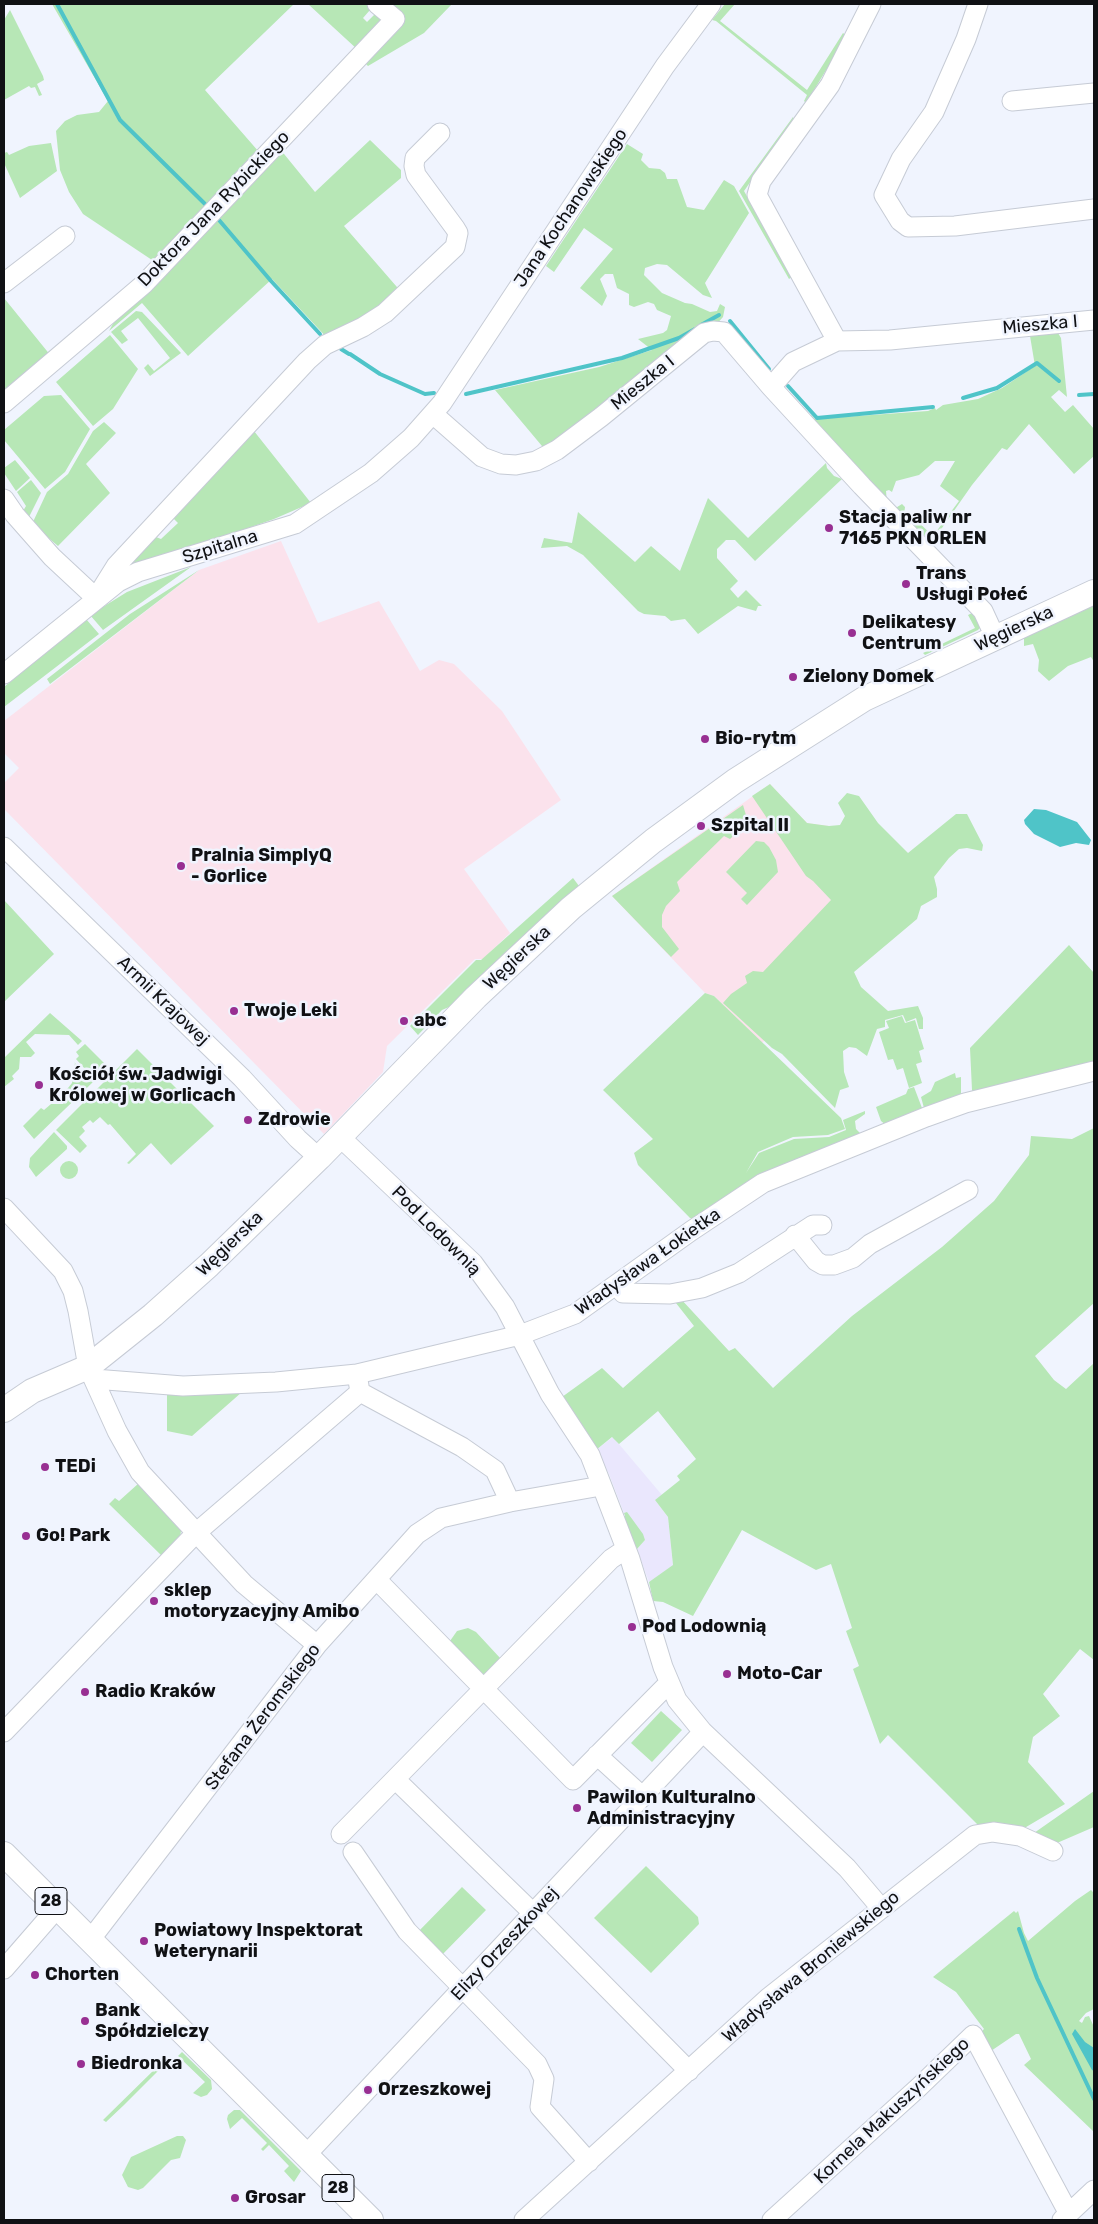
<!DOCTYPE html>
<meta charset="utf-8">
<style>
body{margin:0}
#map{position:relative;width:1098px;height:2224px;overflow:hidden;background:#f0f4fe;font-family:Rubik,sans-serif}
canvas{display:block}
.frame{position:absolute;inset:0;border:5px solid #101114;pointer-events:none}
</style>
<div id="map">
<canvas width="1098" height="2224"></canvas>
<div class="frame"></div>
</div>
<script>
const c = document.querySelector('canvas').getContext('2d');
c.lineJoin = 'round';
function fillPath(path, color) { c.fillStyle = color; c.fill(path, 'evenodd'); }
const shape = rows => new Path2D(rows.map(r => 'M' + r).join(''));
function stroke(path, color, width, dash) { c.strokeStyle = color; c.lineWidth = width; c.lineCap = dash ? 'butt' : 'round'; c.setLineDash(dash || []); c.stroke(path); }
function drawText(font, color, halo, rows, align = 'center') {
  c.font = font + ' Rubik,sans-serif'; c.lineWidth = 5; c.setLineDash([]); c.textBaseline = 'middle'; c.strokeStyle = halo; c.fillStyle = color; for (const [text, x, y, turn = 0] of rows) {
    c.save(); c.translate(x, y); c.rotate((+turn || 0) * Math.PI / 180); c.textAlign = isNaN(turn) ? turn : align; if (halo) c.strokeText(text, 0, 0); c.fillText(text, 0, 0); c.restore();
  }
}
fillPath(shape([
 [613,1437,662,1495,655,1500,668,1517,673,1566,649,1582,637,1549,645,1540,627,1513,624,1513,609,1474,596,1450]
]), '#eae7fd');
fillPath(shape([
 [281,541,318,623,379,601,420,671,439,660,454,664,502,711,561,800,464,869,510,933,483,959,475,959,387,1046,383,1072,324,1134,4,809,4,783,19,768,4,753,4,721,199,570],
 [770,784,807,823,829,826,907,898,762,1043,714,996,705,993,612,896]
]), '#fbe2ec');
fillPath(shape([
 [52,4,294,4,205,90,259,152,155,262,83,214,69,192,60,170,56,131,65,121,77,115,99,112,108,101],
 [308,4,368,4,370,10,363,18,367,22,375,14,382,16,382,25,358,50],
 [380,4,452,4,424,33,368,66,363,61,401,22],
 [725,4,735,4,720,21,807,90,843,33,847,36,806,103,804,101,807,95,716,21,712,20],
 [10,10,43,76,44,80,37,84,42,95,39,96,35,87,31,88,29,86,4,100,4,20],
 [793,117,794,120,744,191,792,277,789,279,739,191],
 [370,140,401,170,401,178,344,226,403,294,329,340,272,279,188,356,142,303,109,331,115,320,280,149,315,192],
 [51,143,57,171,20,198,4,163,4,153,7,152,9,155,29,146],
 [627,144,643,154,641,160,649,168,660,169,665,173,667,179,677,179,687,207,704,210,724,180,734,186,749,213,705,283,712,298,703,295,667,265,657,264,645,268,644,275,662,293,685,303,692,304,710,312,717,311,720,304,725,307,723,317,714,327,547,452,495,390,599,367,652,350,638,339,663,333,667,330,671,316,657,310,654,304,648,302,634,307,629,305,629,294,617,288,613,274,605,274,600,279,607,296,602,306,580,288,613,249,584,228,554,272,546,266],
 [4,298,51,356,4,396],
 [136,311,142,312,181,353,150,376,144,368,148,364,154,371,170,358,138,318,121,331,128,340,122,344,111,332],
 [1058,333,1061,338,1067,397,1059,390,1051,397,1065,412,1073,405,1094,429,1094,456,1074,474,1029,424,1007,450,1002,448,972,485,928,548,913,532,913,521,915,519,933,536,959,501,940,486,955,461,935,461,919,475,896,481,892,492,889,490,886,491,887,503,894,509,902,504,905,507,904,515,902,516,895,514,874,494,806,419,811,415,815,419,928,411,935,408,936,410,943,405,978,399,1002,388,1035,366,1030,336],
 [110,335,138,369,113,409,93,426,56,382],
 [61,395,90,429,65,472,45,489,4,440,4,430,44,396],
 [104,422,116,433,86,464,110,493,58,546,32,524,47,492,68,474,93,431],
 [250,426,311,503,274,519,114,575,151,535,161,539,178,523,171,516],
 [15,460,30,478,16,491,4,473,4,468],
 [826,463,827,468,834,476,842,479,755,561,735,540,726,540,717,549,717,558,738,581,730,589,738,598,746,590,762,606,758,606,756,611,738,606,698,634,685,619,671,621,665,616,644,614,638,611,583,555,567,546,541,548,544,538,572,543,578,512,635,562,651,546,680,571,708,498,748,538],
 [31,480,41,493,26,523,20,516,26,506,17,492],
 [191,567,103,630,90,615,127,592],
 [199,570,50,684,47,679,130,614],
 [1094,600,1094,662,1091,657,1068,666,1049,681,1038,671,1039,660,1033,644,1024,646,1024,635],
 [974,612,982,626,978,630,925,655,923,653,975,628,968,615],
 [86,619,99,634,4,707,4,687],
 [770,784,807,823,829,826,840,825,845,816,838,803,847,793,859,796,878,823,908,853,956,814,967,814,983,845,982,851,967,848,959,849,949,858,934,877,937,889,937,897,921,906,917,919,854,972,861,987,888,1011,918,1006,923,1018,923,1029,919,1029,916,1018,906,1022,903,1015,885,1020,885,1027,877,1029,867,1056,856,1048,849,1047,843,1051,844,1072,849,1087,840,1090,835,1108,782,1054,772,1048,723,1003,731,994,747,983,745,976,753,971,763,972,831,900,813,881,806,876,752,796],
 [743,805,748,822,730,839,724,836,677,882,680,891,666,906,662,915,662,927,679,949,671,957,612,896],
 [756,841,764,842,769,847,776,860,778,872,747,905,741,899,747,893,726,872],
 [573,878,579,886,519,940,449,1007,442,1010,418,1035,410,1026,476,960,481,960],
 [4,900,54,954,4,1002],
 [1069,945,1094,973,1094,1064,975,1096,972,1090,970,1048],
 [705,993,714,996,841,1118,845,1129,828,1135,793,1137,758,1152,746,1173,759,1153,794,1139,829,1137,846,1130,843,1120,865,1111,865,1114,855,1121,856,1129,861,1134,694,1219,690,1218,638,1165,634,1153,653,1139,603,1090],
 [50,1013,82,1041,78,1045,69,1035,35,1034,26,1042,35,1053,31,1057,20,1057,19,1069,12,1076,14,1079,4,1087,4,1058],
 [902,1016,905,1023,915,1020,924,1049,919,1051,922,1062,916,1064,922,1083,909,1088,903,1068,897,1070,893,1059,888,1060,879,1032,889,1028,886,1021],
 [85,1044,108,1067,95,1080,76,1059,79,1056,76,1052],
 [137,1049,214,1126,171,1165,151,1143,129,1164,127,1163,136,1154,110,1124,108,1125,100,1117,93,1123,90,1120,82,1127,85,1131,79,1137,87,1146,80,1153,56,1130],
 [73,1061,93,1082,34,1139,23,1126,41,1108,44,1110,51,1104,63,1104,64,1093,72,1083,75,1063],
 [955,1073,956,1078,961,1077,961,1100,941,1102,924,1108,921,1097,931,1091,935,1082],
 [914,1087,922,1108,921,1112,886,1125,881,1121,876,1107,906,1094,908,1089],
 [1094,1128,1094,1303,1035,1356,1054,1380,1066,1389,1094,1363,1094,1660,1080,1649,1043,1694,1060,1716,1033,1737,1028,1762,1065,1804,1016,1833,985,1832,888,1735,880,1744,853,1669,859,1666,846,1631,852,1628,831,1564,816,1570,742,1530,693,1616,663,1602,653,1601,649,1582,673,1565,668,1517,655,1500,680,1480,677,1476,696,1459,658,1411,619,1444,612,1437,596,1450,562,1397,602,1368,623,1388,694,1326,672,1298,680,1298,729,1351,735,1348,773,1388,852,1316,942,1247,994,1201,1029,1155,1031,1136,1072,1139],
 [54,1132,67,1146,67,1149,36,1177,29,1167,30,1158],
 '60 1170a9 9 0 1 1 18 0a9 9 0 1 1-18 0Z',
 [167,1392,242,1392,192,1436,167,1431],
 [139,1483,181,1530,180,1540,163,1557,109,1504,115,1498,119,1501],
 [627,1512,643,1534,645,1540,637,1549,622,1517,625,1516,624,1513],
 [468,1628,476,1632,501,1659,483,1678,450,1641,457,1631],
 [661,1711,682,1730,652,1762,631,1743],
 [1094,1791,1094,1827,1050,1846,1034,1833],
 [646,1866,698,1917,699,1924,651,1973,594,1918],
 [462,1887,486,1910,439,1958,415,1935],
 [1091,1890,1094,1893,1094,2009,1086,2013,1079,2021,1082,2023,1085,2017,1089,2016,1094,2027,1094,2132,1024,2065,1031,2059,1019,2034,1016,2034,988,2053,979,2034,984,2029,956,1992,933,1977,1014,1911,1016,1913,1018,1911,1024,1933,1028,1941,1075,1901],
 [182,2052,211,2080,212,2089,207,2095,201,2097,193,2093,205,2082,178,2056],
 [158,2066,160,2069,124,2105,106,2122,103,2120],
 [234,2110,240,2110,301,2171,294,2182,284,2171,289,2166,269,2145,263,2151,261,2149,267,2143,242,2118,230,2129,227,2119,228,2115],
 [177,2136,183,2136,186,2140,180,2158,171,2160,143,2188,138,2190,128,2187,122,2175,131,2157]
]), '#b7e7b6');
fillPath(shape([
 [1034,809,1046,810,1077,822,1091,840,1089,845,1076,843,1060,847,1034,834,1025,824,1024,820],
 [1075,2029,1085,2042,1094,2048,1094,2071,1092,2070,1072,2034]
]), '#4fc4c8');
stroke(shape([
 [57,4,120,120,205,204],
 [219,220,271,281],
 [271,281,320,334],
 [730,321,769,369],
 [701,325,719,315],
 [341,349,349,354],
 [350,354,380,374,425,394,434,393],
 [788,386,817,418,933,407],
 [466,394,622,358,679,338,695,329],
 [1079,395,1094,394],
 [963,398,997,388,1037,363,1059,381],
 [1019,1929,1037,1978,1094,2099]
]), '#4fc4c8', 4);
const minor = shape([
 [871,4,830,85,761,181,757,195,837,341,890,340,1094,320],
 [978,4,966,39,934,112,901,159,884,195,900,221,908,227,955,226,1094,209],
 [1012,101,1094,93],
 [4,283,65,236],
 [771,387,793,362,837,341],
 [4,403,144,284,395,19,377,4],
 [433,414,482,457,501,464,516,465,536,461,557,450,601,417,704,333,713,331,724,332,771,387,862,486,983,611,995,637],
 [4,499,15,515,52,557,96,598,116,566,307,361,325,345,363,327,385,313,455,247,458,233,455,228,416,175,414,166,415,158,440,133],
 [4,674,118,582,138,572,295,524,371,473,411,438,442,403,665,66,711,4],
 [4,847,242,1078,298,1139,319,1158],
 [340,1137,473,1263,505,1307,550,1394,590,1455,630,1559,663,1667,677,1700,703,1732,847,1868,881,1908],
 [4,1208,63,1271,73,1291,78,1311,88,1367,117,1431,140,1472,244,1584,317,1645],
 [795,1235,816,1261,823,1265,834,1265,853,1258,870,1244,968,1190],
 [617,1286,623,1293,670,1294,702,1288,739,1273,813,1225,822,1225],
 [94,1379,183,1386,276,1382,357,1374,520,1335,575,1314,691,1231,763,1183,926,1117,965,1103,1094,1071],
 [360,1392,462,1447,495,1470,510,1502],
 [377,1580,573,1780,669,1683],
 [4,1732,197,1532,360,1392,357,1374],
 [597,1755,643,1797],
 [395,1779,533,1913,689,2071],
 [341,1834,611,1559,626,1549],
 [353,1852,407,1931,537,2064,544,2079,540,2107,589,2162],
 [90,1940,317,1645,417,1534,441,1518,510,1502,601,1486],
 [4,1969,58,1907],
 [306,2155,703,1732],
 [524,2220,768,1998,975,1835,993,1832,1020,1836,1053,1851],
 [772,2220,919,2087,973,2035,1069,2214],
 [1062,2220,1094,2190]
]);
const major = shape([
 [4,1410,32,1391,88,1367,153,1315,209,1265,319,1158,476,997,571,908,653,841,735,781,864,699,1094,592],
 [4,1854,371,2220]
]);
stroke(minor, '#c6cbd5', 21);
stroke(major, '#c6cbd5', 26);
stroke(minor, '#fff', 19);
stroke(major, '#fff', 24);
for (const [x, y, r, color] of [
 [829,528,5,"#982f92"],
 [906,584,5,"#982f92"],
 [852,633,5,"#982f92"],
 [793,677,5,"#982f92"],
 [705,739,5,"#982f92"],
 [701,826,5,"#982f92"],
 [181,866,5,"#982f92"],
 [234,1011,5,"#982f92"],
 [404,1021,5,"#982f92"],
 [39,1085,5,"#982f92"],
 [248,1120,5,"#982f92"],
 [45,1467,5,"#982f92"],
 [26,1536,5,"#982f92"],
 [154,1601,5,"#982f92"],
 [632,1627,5,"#982f92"],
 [727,1674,5,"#982f92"],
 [85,1692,5,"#982f92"],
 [577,1808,5,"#982f92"],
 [144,1941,5,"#982f92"],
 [35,1975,5,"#982f92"],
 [85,2021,5,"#982f92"],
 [81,2064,5,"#982f92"],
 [368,2090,5,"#982f92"],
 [235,2198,5,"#982f92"]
]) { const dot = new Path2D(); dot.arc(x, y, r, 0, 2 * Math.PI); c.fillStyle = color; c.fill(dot); stroke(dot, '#f0f4fe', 2); }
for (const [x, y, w] of [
 [51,1901,32],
 [338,2188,32]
]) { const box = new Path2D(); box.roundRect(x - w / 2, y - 13.5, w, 27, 4); c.fillStyle = '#f0f4fe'; c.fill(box); stroke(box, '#101114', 1); }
drawText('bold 16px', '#101114', null, [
 ["28",51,1901],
 ["28",338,2188]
]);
drawText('18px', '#101114', '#f0f4fe', [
 ["Jana Kochanowskiego",571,208,-56],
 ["Doktora Jana Rybickiego",214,209,-46],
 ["Mieszka I",1040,325,-5],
 ["Mieszka I",643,383,-39],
 ["Szpitalna",220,547,-17],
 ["Węgierska",1014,629,-25],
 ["Węgierska",517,958,-43],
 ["Armii Krajowej",163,1001,44],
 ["Pod Lodownią",436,1231,45],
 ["Węgierska",230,1244,-44],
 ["Władysława Łokietka",648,1262,-35],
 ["Stefana Żeromskiego",263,1717,-53],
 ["Elizy Orzeszkowej",505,1944,-47],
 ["Władysława Broniewskiego",811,1967,-40],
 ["Kornela Makuszyńskiego",892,2111,-43]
]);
drawText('bold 18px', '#101114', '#f0f4fe', [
 ["Stacja paliw nr",839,518],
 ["7165 PKN ORLEN",839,539],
 ["Trans",916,574],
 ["Usługi Połeć",916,595],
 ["Delikatesy",862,623],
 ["Centrum",862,644],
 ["Zielony Domek",803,677],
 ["Bio-rytm",715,739],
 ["Szpital II",711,826],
 ["Pralnia SimplyQ",191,856],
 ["- Gorlice",191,877],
 ["Twoje Leki",244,1011],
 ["abc",414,1021],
 ["Kościół św. Jadwigi",49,1075],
 ["Królowej w Gorlicach",49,1096],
 ["Zdrowie",258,1120],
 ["TEDi",55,1467],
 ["Go! Park",36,1536],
 ["sklep",164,1591],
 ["motoryzacyjny Amibo",164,1612],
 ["Pod Lodownią",642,1627],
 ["Moto-Car",737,1674],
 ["Radio Kraków",95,1692],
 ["Pawilon Kulturalno",587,1798],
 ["Administracyjny",587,1819],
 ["Powiatowy Inspektorat",154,1931],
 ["Weterynarii",154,1952],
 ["Chorten",45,1975],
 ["Bank",95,2011],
 ["Spółdzielczy",95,2032],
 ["Biedronka",91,2064],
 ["Orzeszkowej",378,2090],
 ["Grosar",245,2198]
], 'left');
</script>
